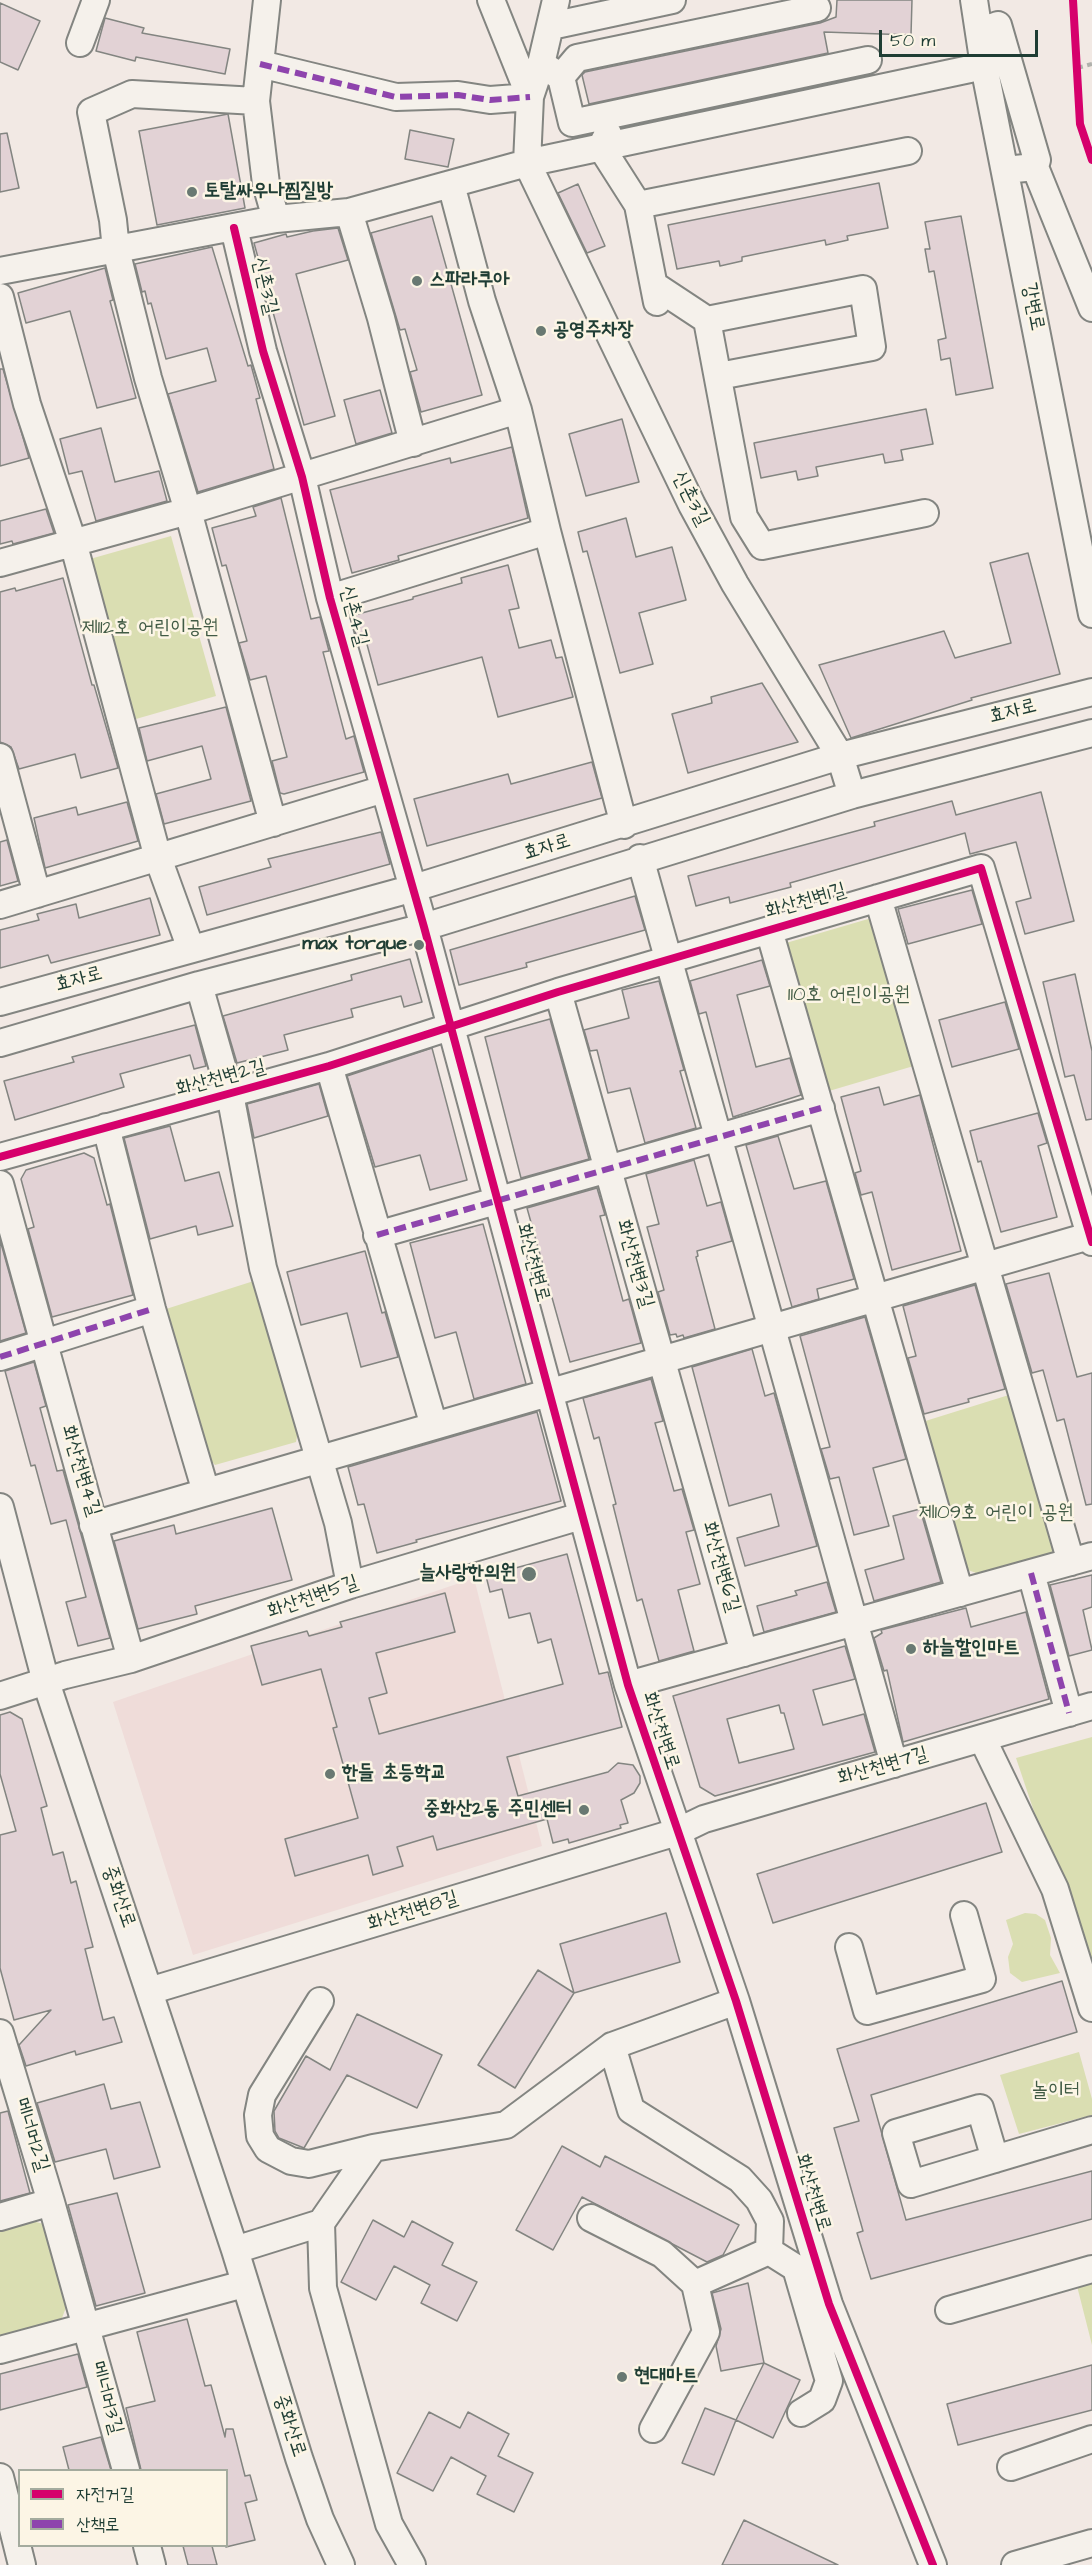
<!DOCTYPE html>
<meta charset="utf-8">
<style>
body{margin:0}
#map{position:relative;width:1092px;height:2565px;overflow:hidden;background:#f2e9e4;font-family:"Architects Daughter","Poor Story",sans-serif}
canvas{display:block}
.legend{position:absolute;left:18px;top:2469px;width:210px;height:78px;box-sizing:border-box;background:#fcf5e5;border:2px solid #a4ab9e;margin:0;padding:8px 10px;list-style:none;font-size:18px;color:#1f3d34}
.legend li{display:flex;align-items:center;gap:12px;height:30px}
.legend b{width:30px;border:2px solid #a4ab9e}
.scale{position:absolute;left:879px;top:30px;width:159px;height:27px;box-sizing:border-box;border:3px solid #1f3d34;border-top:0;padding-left:8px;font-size:18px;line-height:21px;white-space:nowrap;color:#1f3d34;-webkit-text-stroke:4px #fcf5e5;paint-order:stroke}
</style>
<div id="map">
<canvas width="1092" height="2565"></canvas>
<ul class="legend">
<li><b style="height:8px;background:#d6006c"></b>자전거길</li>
<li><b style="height:8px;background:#8e44ad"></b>산책로</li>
</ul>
<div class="scale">50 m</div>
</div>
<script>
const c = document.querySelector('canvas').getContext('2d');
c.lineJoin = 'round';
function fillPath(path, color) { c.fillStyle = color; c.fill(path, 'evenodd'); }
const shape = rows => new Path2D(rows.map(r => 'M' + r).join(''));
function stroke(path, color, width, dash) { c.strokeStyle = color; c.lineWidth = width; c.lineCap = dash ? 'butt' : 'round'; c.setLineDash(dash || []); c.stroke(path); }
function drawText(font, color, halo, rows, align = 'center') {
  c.font = font + ' "Architects Daughter","Poor Story",sans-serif'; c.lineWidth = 5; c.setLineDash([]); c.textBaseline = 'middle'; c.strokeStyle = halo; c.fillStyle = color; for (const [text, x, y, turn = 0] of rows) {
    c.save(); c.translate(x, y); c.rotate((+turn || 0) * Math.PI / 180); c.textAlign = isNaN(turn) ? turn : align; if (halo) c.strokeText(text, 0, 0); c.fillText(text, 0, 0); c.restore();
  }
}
fillPath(shape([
 [474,1578,542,1846,193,1955,113,1702]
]), '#efdcd9');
fillPath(shape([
 [171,536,216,696,129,721,83,561],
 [875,917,917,1065,829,1091,786,943],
 [260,1279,300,1419,296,1442,215,1465,206,1455,166,1309],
 [1012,1394,1057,1548,1040,1560,1008,1569,976,1573,960,1567,919,1423],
 [1092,1737,1092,1984,1016,1758],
 [1025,1913,1036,1914,1045,1920,1051,1938,1050,1955,1060,1973,1022,1982,1010,1973,1008,1957,1013,1944,1006,1920],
 [1079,2052,1092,2099,1092,2115,1019,2134,1000,2075],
 [32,2221,44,2224,67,2305,60,2323,0,2341,0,2230],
 [1092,2282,1092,2345,1077,2286]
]), '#dadeb2');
const building = shape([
 [837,0,912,0,911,35,824,32,828,53,589,104,582,75,585,72,820,23,836,17,837,0],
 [0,3,40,21,18,70,0,62,0,3],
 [105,18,144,28,142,33,230,49,225,74,136,57,135,61,96,51,105,18],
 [228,114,245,208,157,225,139,131,228,114],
 [410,130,454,139,448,167,405,159,410,130],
 [7,133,19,188,0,192,0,134,7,133],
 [879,183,888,228,847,236,848,240,826,245,825,240,742,257,742,261,720,266,719,261,677,269,668,225,879,183],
 [578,184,605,246,587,253,558,193,578,184],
 [432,216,482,395,421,412,410,372,417,370,405,329,400,330,371,233,432,216],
 [961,216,993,388,956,395,950,358,941,360,938,340,946,338,934,271,929,272,925,249,930,249,925,222,961,216],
 [338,228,348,260,296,274,335,416,304,425,254,243,286,234,287,237,313,231,338,228],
 [212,247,248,366,251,365,260,398,256,399,274,469,198,492,168,394,216,381,207,348,166,359,151,303,148,304,145,291,142,292,135,264,212,247],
 [105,268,113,300,110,301,136,398,97,408,70,311,26,323,18,293,105,268],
 [0,369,3,369,29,458,0,466,0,369],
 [380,390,392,433,356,444,344,400,380,390],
 [926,409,933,444,901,450,903,460,885,463,883,454,816,467,818,476,798,480,796,471,761,478,754,443,926,409],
 [622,419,639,482,586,496,569,434,622,419],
 [101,428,115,482,159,471,167,501,96,521,82,471,69,474,60,439,101,428],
 [512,447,528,518,398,556,399,560,352,573,330,490,450,458,451,463,512,447],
 [281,498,311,619,320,617,329,651,323,652,346,739,354,736,364,772,284,794,280,793,272,761,287,757,266,676,250,680,239,643,247,641,226,565,222,566,212,528,256,516,253,507,281,498],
 [46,509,54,533,13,544,12,541,0,544,0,521,46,509],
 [626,518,636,557,672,547,686,600,639,613,653,664,620,673,587,551,583,552,578,532,626,518],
 [1028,553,1060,674,971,698,972,700,851,738,819,665,944,631,955,658,1011,643,990,563,1028,553],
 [508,565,519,608,509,610,519,648,551,640,556,658,562,657,573,697,498,717,482,657,378,685,365,637,357,639,351,616,413,599,413,597,462,583,461,578,508,565],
 [63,578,92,685,94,685,118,768,81,778,75,754,19,769,11,747,0,742,0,592,15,588,16,591,63,578],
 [762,683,798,742,688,773,672,714,712,703,711,697,762,683],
 [226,707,251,801,164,824,156,794,211,779,202,746,147,761,139,728,226,707],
 [592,762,602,798,427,846,414,799,508,774,511,784,592,762],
 [1041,792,1074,921,1025,934,1016,902,1031,898,1016,842,970,854,965,833,790,883,791,887,730,903,729,897,696,906,688,876,875,826,874,822,952,801,956,815,1041,792],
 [127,802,138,841,45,868,34,818,76,807,78,815,127,802],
 [381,832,390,864,207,915,199,887,271,867,268,859,381,832],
 [7,840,18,881,0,886,0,842,7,840],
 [972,890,982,924,908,944,898,909,972,890],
 [635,896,645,930,526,963,527,967,459,985,450,950,635,896],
 [150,898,160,935,51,963,48,955,0,968,0,930,39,920,37,914,76,904,79,918,150,898],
 [410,959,422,1002,404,1007,401,996,351,1009,353,1017,284,1035,288,1050,237,1063,223,1016,352,980,351,975,410,959],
 [762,960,770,986,737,995,756,1067,790,1058,801,1095,733,1117,706,1012,699,1014,690,981,762,960],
 [1075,974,1092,1051,1092,1119,1086,1120,1074,1075,1065,1077,1043,982,1075,974],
 [659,981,684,1070,680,1071,696,1128,645,1143,630,1088,608,1093,597,1050,590,1051,584,1030,629,1018,622,990,659,981],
 [1005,1002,1019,1049,952,1067,939,1020,1005,1002],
 [550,1019,589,1159,521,1178,485,1037,550,1019],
 [195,1025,206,1066,194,1069,190,1055,120,1074,124,1087,15,1120,4,1081,74,1062,72,1057,195,1025],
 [432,1048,467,1180,430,1190,420,1155,375,1167,347,1076,432,1048],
 [319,1084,328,1116,254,1138,247,1104,319,1084],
 [879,1087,884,1105,920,1095,961,1251,892,1270,872,1192,861,1195,855,1173,861,1171,841,1097,879,1087],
 [1038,1113,1047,1143,1038,1146,1057,1217,1001,1232,981,1161,978,1162,970,1131,1038,1113],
 [170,1126,185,1181,219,1172,233,1226,198,1235,196,1226,150,1239,124,1138,170,1126],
 [778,1136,794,1189,826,1181,854,1279,817,1289,819,1299,792,1307,746,1145,778,1136],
 [84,1153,94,1158,107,1205,110,1204,133,1295,52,1317,28,1229,34,1227,21,1179,26,1170,84,1153],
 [694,1160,707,1206,721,1202,732,1241,697,1251,698,1256,696,1257,715,1329,684,1338,683,1335,677,1337,676,1334,670,1335,658,1292,664,1290,647,1227,659,1224,646,1174,694,1160],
 [597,1188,605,1215,600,1216,623,1301,629,1299,641,1343,570,1362,527,1208,597,1188],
 [483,1224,526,1384,474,1399,456,1332,435,1338,410,1243,483,1224],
 [0,1240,26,1333,0,1341,0,1240],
 [365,1251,382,1313,385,1312,398,1357,361,1367,347,1313,301,1325,287,1272,365,1251],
 [1049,1273,1077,1377,1092,1373,1092,1504,1086,1505,1064,1419,1057,1421,1043,1370,1032,1373,1006,1284,1049,1273],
 [975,1285,1005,1389,968,1399,969,1402,924,1414,908,1358,916,1356,903,1306,975,1285],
 [865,1317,906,1459,873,1468,889,1526,854,1535,839,1477,830,1479,821,1449,830,1447,800,1336,865,1317],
 [752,1349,765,1396,774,1393,817,1546,745,1566,737,1538,779,1526,771,1494,729,1506,692,1367,752,1349],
 [34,1362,46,1406,40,1408,57,1471,63,1470,110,1638,78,1646,66,1602,86,1597,66,1520,51,1524,35,1465,31,1466,5,1371,34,1362],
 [651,1379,663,1421,655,1423,674,1491,682,1489,694,1530,686,1532,700,1584,678,1590,694,1651,659,1661,642,1599,637,1601,613,1505,616,1504,599,1437,594,1439,583,1398,651,1379],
 [537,1412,561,1501,416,1540,417,1542,377,1553,364,1504,358,1505,348,1467,537,1412],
 [272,1508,292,1580,195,1606,197,1614,138,1629,114,1541,174,1525,176,1534,272,1508],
 [920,1509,941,1582,874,1601,865,1570,904,1559,893,1516,920,1509],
 [567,1554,599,1674,608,1672,622,1727,507,1757,518,1796,608,1772,618,1763,633,1765,640,1776,640,1783,634,1793,621,1800,628,1823,620,1825,621,1828,569,1843,568,1839,553,1843,547,1819,437,1850,433,1836,397,1847,403,1866,373,1875,368,1855,295,1876,285,1839,358,1818,333,1728,337,1727,321,1669,262,1685,251,1646,307,1631,309,1636,342,1627,340,1622,445,1593,455,1632,376,1653,387,1693,369,1698,379,1734,563,1684,551,1639,538,1643,530,1613,509,1618,502,1589,490,1592,486,1576,567,1554],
 [1092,1575,1092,1607,1083,1610,1092,1650,1069,1656,1050,1585,1092,1575],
 [827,1582,836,1612,764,1632,757,1606,797,1595,795,1591,827,1582],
 [966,1608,971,1627,1026,1612,1049,1699,903,1742,887,1670,884,1671,874,1638,882,1633,881,1630,966,1608],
 [845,1646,855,1679,813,1690,823,1725,864,1714,875,1752,715,1796,700,1787,673,1696,845,1646],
 [779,1705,781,1713,784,1713,794,1749,739,1763,727,1719,779,1705],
 [10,1712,22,1719,47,1806,41,1808,53,1855,63,1852,71,1883,76,1881,93,1947,85,1949,103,2020,114,2017,122,2042,76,2055,75,2051,26,2066,19,2045,51,2010,14,2020,0,1968,0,1835,16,1831,0,1774,0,1715,10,1712],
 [986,1803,1002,1852,773,1923,757,1874,986,1803],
 [666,1913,680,1962,574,1993,560,1944,666,1913],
 [538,1970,574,1993,515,2088,478,2065,538,1970],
 [1062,1981,1077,2032,871,2095,906,2220,1092,2171,1092,2219,871,2279,857,2233,863,2231,834,2128,859,2121,837,2049,1062,1981],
 [357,2014,442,2055,417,2108,347,2075,304,2148,279,2138,275,2131,274,2111,306,2056,330,2070,357,2014],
 [104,2084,111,2109,140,2102,160,2167,114,2179,106,2149,55,2162,37,2103,104,2084],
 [8,2111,30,2193,0,2201,0,2113,8,2111],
 [562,2146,600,2167,605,2156,739,2225,723,2255,707,2262,582,2197,553,2250,516,2230,562,2146],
 [117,2193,145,2293,96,2306,68,2205,117,2193],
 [373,2220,404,2237,412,2221,453,2243,442,2265,477,2282,457,2321,421,2303,430,2285,394,2266,376,2300,341,2282,373,2220],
 [748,2283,764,2363,721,2371,716,2346,721,2329,712,2293,748,2283],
 [187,2319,205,2386,211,2385,225,2437,226,2429,233,2429,245,2476,250,2475,257,2500,245,2503,255,2540,226,2547,226,2470,141,2470,126,2408,155,2401,137,2332,187,2319],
 [78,2354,87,2387,0,2410,0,2374,78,2354],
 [764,2363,800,2380,773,2438,736,2420,764,2363],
 [1092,2365,1092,2410,958,2445,947,2404,1092,2365],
 [705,2408,736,2420,714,2475,682,2463,705,2408],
 [429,2412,460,2428,468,2412,509,2434,498,2456,533,2473,514,2512,477,2494,486,2476,451,2457,433,2491,397,2473,429,2412],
 [101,2437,111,2470,69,2470,63,2447,101,2437],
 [744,2520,838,2565,722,2565,744,2520],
 [183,2546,212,2546,217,2565,188,2565,183,2546]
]);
fillPath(building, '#e2d2d5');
stroke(building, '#838581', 1.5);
const minor = shape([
 [267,0,256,101,266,184,276,219],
 [491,0,530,97,527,163,692,505,735,584,840,756,852,795],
 [974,0,984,66,1092,614],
 [551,26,672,0],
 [979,32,998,25,1037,160,1035,167],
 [80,43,96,0],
 [260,64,396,97,458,95,490,100,530,97,541,64,556,0],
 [541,64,561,77,572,123,868,60],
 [561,77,577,58,817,8],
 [256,101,132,94,91,112,113,220,116,250,148,378,188,511,273,823],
 [608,134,601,147,638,205,657,302],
 [1005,170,1035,167,1092,308],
 [451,184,482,301,518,410,547,531,624,825],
 [638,205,908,151],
 [349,212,381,318,413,443],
 [234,228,263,351,302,477,330,598,424,927,628,1685,736,2001,829,2304,933,2565],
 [0,271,276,219,349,212,527,163,984,66],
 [654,285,707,320,744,517,762,546,925,513],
 [0,297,27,404,73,542,158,858,191,949],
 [707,320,863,289,872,347,719,376],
 [0,563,188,511,518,410],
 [330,598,547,531],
 [0,757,37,894],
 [640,858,894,1764],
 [878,898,1071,1562],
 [0,905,384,789],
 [769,930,960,1593],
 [199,985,230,1094,263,1268,338,1523,350,1585],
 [558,992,744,1653],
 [0,1002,414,888,840,756,1092,692],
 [0,1043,199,985,424,927,852,795,1092,733],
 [329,1066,434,1426],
 [106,1127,152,1309,206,1492],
 [0,1157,329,1066,558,992,981,868,1092,1242],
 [0,1184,131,1659],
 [377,1235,821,1108],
 [0,1357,152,1309],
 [0,1507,46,1682,235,2250,299,2458,320,2519,341,2565],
 [93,1525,1089,1236],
 [1031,1573,1069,1713],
 [628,1685,1092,1556],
 [0,1696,65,1675,131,1659,350,1585,581,1516],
 [982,1738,1055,1889,1092,2008],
 [849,1947,867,2011,982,1979,964,1915],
 [149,1991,677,1832,704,1819,1092,1706],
 [320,2001,262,2095,258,2115,260,2136,268,2149,291,2161,309,2164,373,2148],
 [0,2033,51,2202,126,2470],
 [612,2046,631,2110,740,2179,759,2200,770,2221,769,2251,796,2268,829,2381,822,2400,801,2413],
 [995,2159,980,2108,896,2133,911,2184,1092,2130],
 [0,2217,51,2202],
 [591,2218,662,2254,695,2284],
 [235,2250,321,2223],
 [949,2310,1092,2269],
 [0,2350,244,2284],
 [653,2429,706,2332,695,2284,769,2251],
 [1011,2467,1092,2439],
 [0,2477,22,2565],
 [147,2546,152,2565],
 [412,2565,389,2524,323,2288,321,2223,373,2148,506,2125,612,2046,736,2001],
 [1015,2565,1092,2543]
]);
stroke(minor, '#838581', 30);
stroke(shape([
 [1077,68,1092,64]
]), '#b0b1ac', 4, [6, 4.5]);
stroke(minor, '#f5f1eb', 26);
stroke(shape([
 [260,64,396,97,458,95,490,100,530,97],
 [377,1235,821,1108],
 [0,1357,152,1309],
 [1031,1573,1069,1713]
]), '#8e44ad', 6, [12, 6]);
stroke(shape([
 [1073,0,1080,124,1092,160],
 [234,228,263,351,302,477,330,598,424,927,628,1685,736,2001,829,2304,933,2565],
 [0,1157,329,1066,558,992,981,868,1092,1242]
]), '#d6006c', 8);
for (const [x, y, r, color] of [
 [192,192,6,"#697972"],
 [417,281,6,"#697972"],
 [541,331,6,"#697972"],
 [419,945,6,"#697972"],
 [529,1574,8,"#697972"],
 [911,1649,6,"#697972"],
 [330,1774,6,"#697972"],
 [584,1810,6,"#697972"],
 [622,2377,6,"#697972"]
]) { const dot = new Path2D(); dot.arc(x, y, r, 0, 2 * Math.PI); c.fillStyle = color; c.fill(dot); stroke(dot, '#fcf5e5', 2); }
drawText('bold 20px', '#1f3d34', '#fcf5e5', [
 ["토탈싸우나찜질방",204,192],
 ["스파라쿠아",429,281],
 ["공영주차장",553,331],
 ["max torque",407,945,"right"],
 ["늘사랑한의원",516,1574,"right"],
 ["하늘할인마트",923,1649],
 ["한들 초등학교",342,1774],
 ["중화산2동 주민센터",572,1810,"right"],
 ["현대마트",634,2377]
], 'left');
drawText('20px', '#1f3d34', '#fcf5e5', [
 ["신촌3길",264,286,77],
 ["강변로",1032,307,79],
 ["신촌3길",690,499,63],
 ["신촌4길",353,616,75],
 ["효자로",1013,712,-14],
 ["효자로",547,848,-17],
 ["화산천변1길",806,902,-16],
 ["효자로",79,980,-15],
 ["화산천변2길",221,1079,-15],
 ["화산천변로",532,1263,75],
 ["화산천변3길",634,1264,74],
 ["화산천변4길",80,1471,73],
 ["화산천변6길",720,1567,74],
 ["화산천변5길",313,1598,-19],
 ["화산천변로",660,1731,72],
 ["화산천변7길",883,1767,-16],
 ["중화산로",118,1897,71],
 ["화산천변8길",413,1912,-17],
 ["메너머2길",31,2135,73],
 ["화산천변로",812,2193,73],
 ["메너머3길",106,2398,75],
 ["중화산로",289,2426,72]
]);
drawText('20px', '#415b45', '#fcf5e5', [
 ["제112호 어린이공원",150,629],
 ["110호 어린이공원",849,996],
 ["제109호 어린이 공원",996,1514],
 ["놀이터",1056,2092]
]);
</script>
